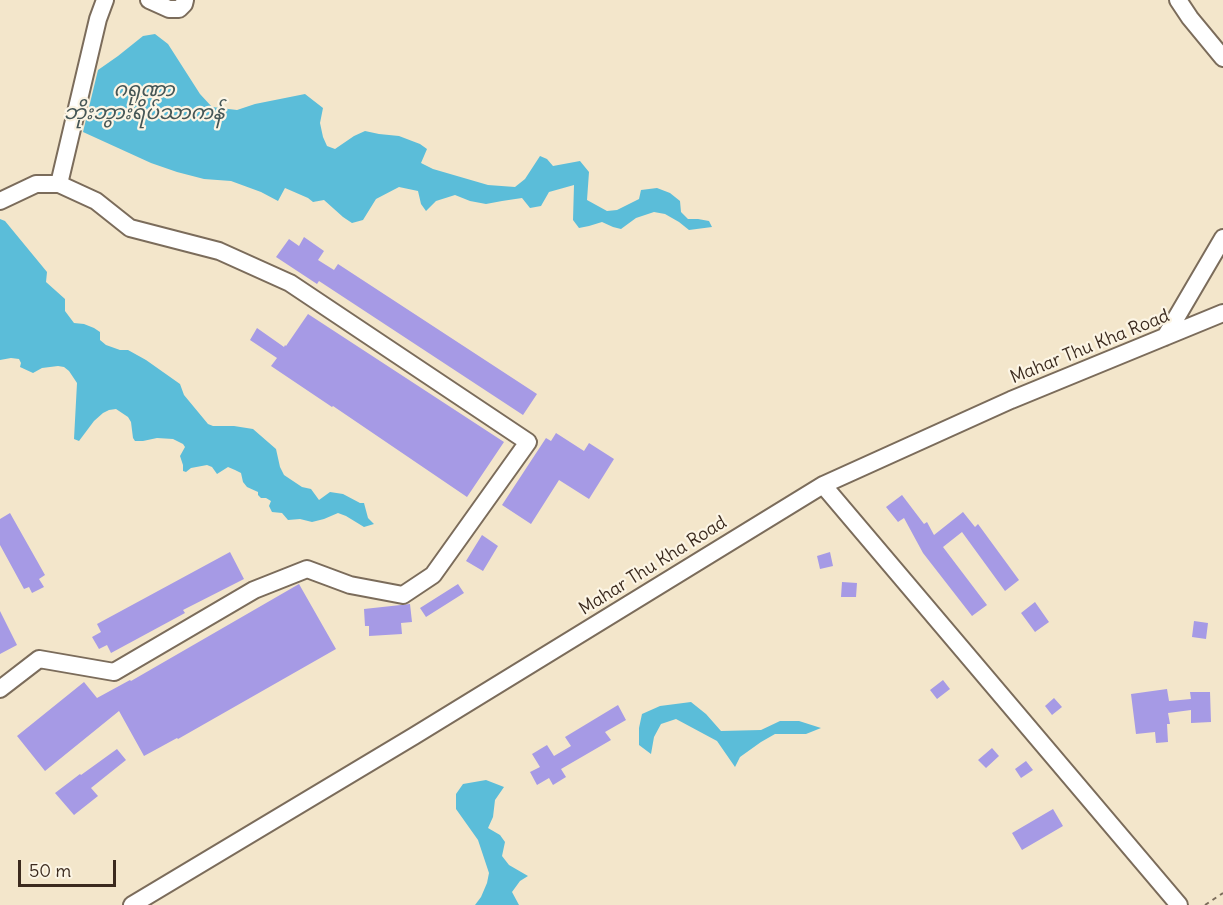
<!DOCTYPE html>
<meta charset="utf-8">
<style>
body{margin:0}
#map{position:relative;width:1223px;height:905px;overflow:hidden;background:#f3e6cb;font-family:Delius,sans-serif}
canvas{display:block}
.scale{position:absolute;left:18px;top:860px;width:98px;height:27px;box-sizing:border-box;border:3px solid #3b2a1e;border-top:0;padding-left:8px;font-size:18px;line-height:21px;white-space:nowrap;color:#3b2a1e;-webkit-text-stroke:4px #fcf5e5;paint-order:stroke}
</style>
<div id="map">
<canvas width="1223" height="905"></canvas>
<div class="scale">50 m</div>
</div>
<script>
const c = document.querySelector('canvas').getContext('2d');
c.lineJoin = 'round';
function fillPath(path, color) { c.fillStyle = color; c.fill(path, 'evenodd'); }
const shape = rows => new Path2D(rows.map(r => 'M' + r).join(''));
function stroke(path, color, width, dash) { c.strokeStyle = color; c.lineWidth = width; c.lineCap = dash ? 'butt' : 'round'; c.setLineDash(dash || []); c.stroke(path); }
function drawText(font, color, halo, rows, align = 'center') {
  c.font = font + ' Delius,"Noto Sans Myanmar",sans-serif'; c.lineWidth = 4.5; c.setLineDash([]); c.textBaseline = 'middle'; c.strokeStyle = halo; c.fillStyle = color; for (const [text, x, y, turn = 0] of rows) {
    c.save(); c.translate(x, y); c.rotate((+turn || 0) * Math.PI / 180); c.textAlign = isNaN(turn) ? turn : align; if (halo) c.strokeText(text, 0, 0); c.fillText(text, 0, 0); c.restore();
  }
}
fillPath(shape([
 [155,34,168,44,200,94,212,107,237,110,255,104,305,94,323,108,320,123,323,137,327,146,335,149,354,136,365,131,379,134,399,136,420,144,427,149,421,163,433,169,488,185,515,187,525,179,540,156,547,159,553,166,580,161,589,172,587,200,607,211,617,210,639,199,641,190,657,188,670,193,680,201,681,212,688,219,698,219,709,221,712,227,689,230,679,222,665,214,654,212,636,218,621,229,613,227,602,222,589,226,579,228,573,220,574,185,549,192,541,206,530,208,522,198,502,201,486,204,470,201,455,195,436,201,426,211,421,204,418,191,399,187,376,199,363,220,352,223,343,217,324,200,313,202,308,198,285,188,278,201,261,192,231,181,204,179,177,172,151,163,83,132,98,70,118,56,143,36],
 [0,219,5,221,47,272,46,282,65,299,65,311,74,323,84,324,94,328,100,332,100,340,106,345,120,350,128,350,146,360,180,384,184,395,208,424,213,426,234,426,253,429,276,449,280,467,284,475,302,487,311,489,319,500,330,492,343,494,360,503,364,503,368,518,374,524,364,527,346,516,338,513,324,519,312,522,300,519,288,520,282,513,272,512,269,506,271,501,266,498,261,498,258,495,258,492,247,487,243,482,241,473,235,470,228,467,217,474,212,467,207,465,191,468,186,472,183,471,183,465,180,456,185,447,183,444,173,439,157,438,143,441,135,441,133,438,131,422,128,417,116,409,109,410,103,413,94,421,79,441,74,439,77,383,69,371,64,367,58,366,42,368,33,373,20,367,21,363,19,359,11,358,0,360],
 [691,702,706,714,721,731,761,730,780,721,799,721,821,728,806,734,775,734,761,742,740,757,735,767,717,741,676,719,661,724,654,737,651,754,639,745,639,728,642,714,660,706],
 [486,780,504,787,495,800,493,817,488,828,500,835,505,842,502,856,509,865,528,876,520,881,512,892,519,905,475,905,481,897,487,883,489,873,478,840,456,809,456,794,463,784]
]), '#5bbdd9');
fillPath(shape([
 [304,237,324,251,318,260,334,270,338,264,537,394,523,415,319,281,317,284,276,257,289,239,299,246],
 [308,314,504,442,467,497,333,406,332,407,271,366,277,358,250,340,257,328,284,347,285,345,286,346],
 [556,433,584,451,589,443,614,459,589,499,559,480,531,524,502,505,546,438,551,441],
 [902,495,924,524,927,522,934,535,963,512,975,527,978,524,1019,580,1005,591,962,532,943,547,987,605,972,616,923,553,904,518,898,522,886,507],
 [10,513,45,575,39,579,44,587,32,593,29,587,24,589,0,545,0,519],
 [482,535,498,546,483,571,466,561],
 [230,552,244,579,183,610,185,613,111,653,107,645,99,649,92,637,101,632,97,624],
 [830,552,833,566,820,569,817,556],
 [842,582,857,583,856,597,841,597],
 [299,584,336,649,178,739,177,738,144,756,119,711,45,771,17,736,84,682,97,698,130,680,131,681],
 [458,584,464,593,426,617,420,608],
 [1035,602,1049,622,1035,632,1021,613],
 [410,604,412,622,401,623,402,634,369,636,369,626,365,626,364,609],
 [0,611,17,645,0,654],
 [1194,621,1208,623,1206,639,1192,637],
 [943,680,950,689,937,699,930,690],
 [1167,689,1169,701,1191,699,1190,692,1210,692,1211,722,1191,723,1191,710,1168,713,1170,724,1167,724,1168,742,1156,743,1155,732,1136,734,1131,694],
 [1054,698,1062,707,1052,715,1045,706],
 [618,705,626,720,605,732,611,740,561,769,566,777,553,785,549,778,537,785,530,772,540,767,532,754,547,745,554,756,571,746,565,737],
 [992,748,999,756,986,768,978,760],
 [117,749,126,760,91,788,98,796,74,815,55,793,80,774,81,775],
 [1026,761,1033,770,1021,778,1015,769],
 [1053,809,1063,826,1022,850,1012,833]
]), '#a69ae5');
const minor = shape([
 [149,0,169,9,179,9,184,4,185,0],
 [1178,0,1190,18,1223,58],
 [59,184,98,19,105,0],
 [0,201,36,184,59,184,96,201,130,228,219,251,290,283,528,442,433,575,403,595,350,585,307,569,254,590,114,672,39,659,0,689],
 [1165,337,1223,238],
 [823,485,1179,905],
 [132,905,414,736,823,485,1011,400,1223,313]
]);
stroke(minor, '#7b6c5b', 20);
stroke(shape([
 [1205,905,1223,893]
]), '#7b6c5b', 2, [4.5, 4.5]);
stroke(minor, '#fff', 16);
drawText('18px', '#3b2a1e', '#fcf5e5', [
 ["Mahar Thu Kha Road",1090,347,-22],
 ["Mahar Thu Kha Road",653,566,-32]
]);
drawText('italic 20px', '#455656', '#fcf5e5', [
 ["ဂရုဏာ",144,90],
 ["ဘိုးဘွားရိပ်သာကန်",144,113]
]);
</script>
